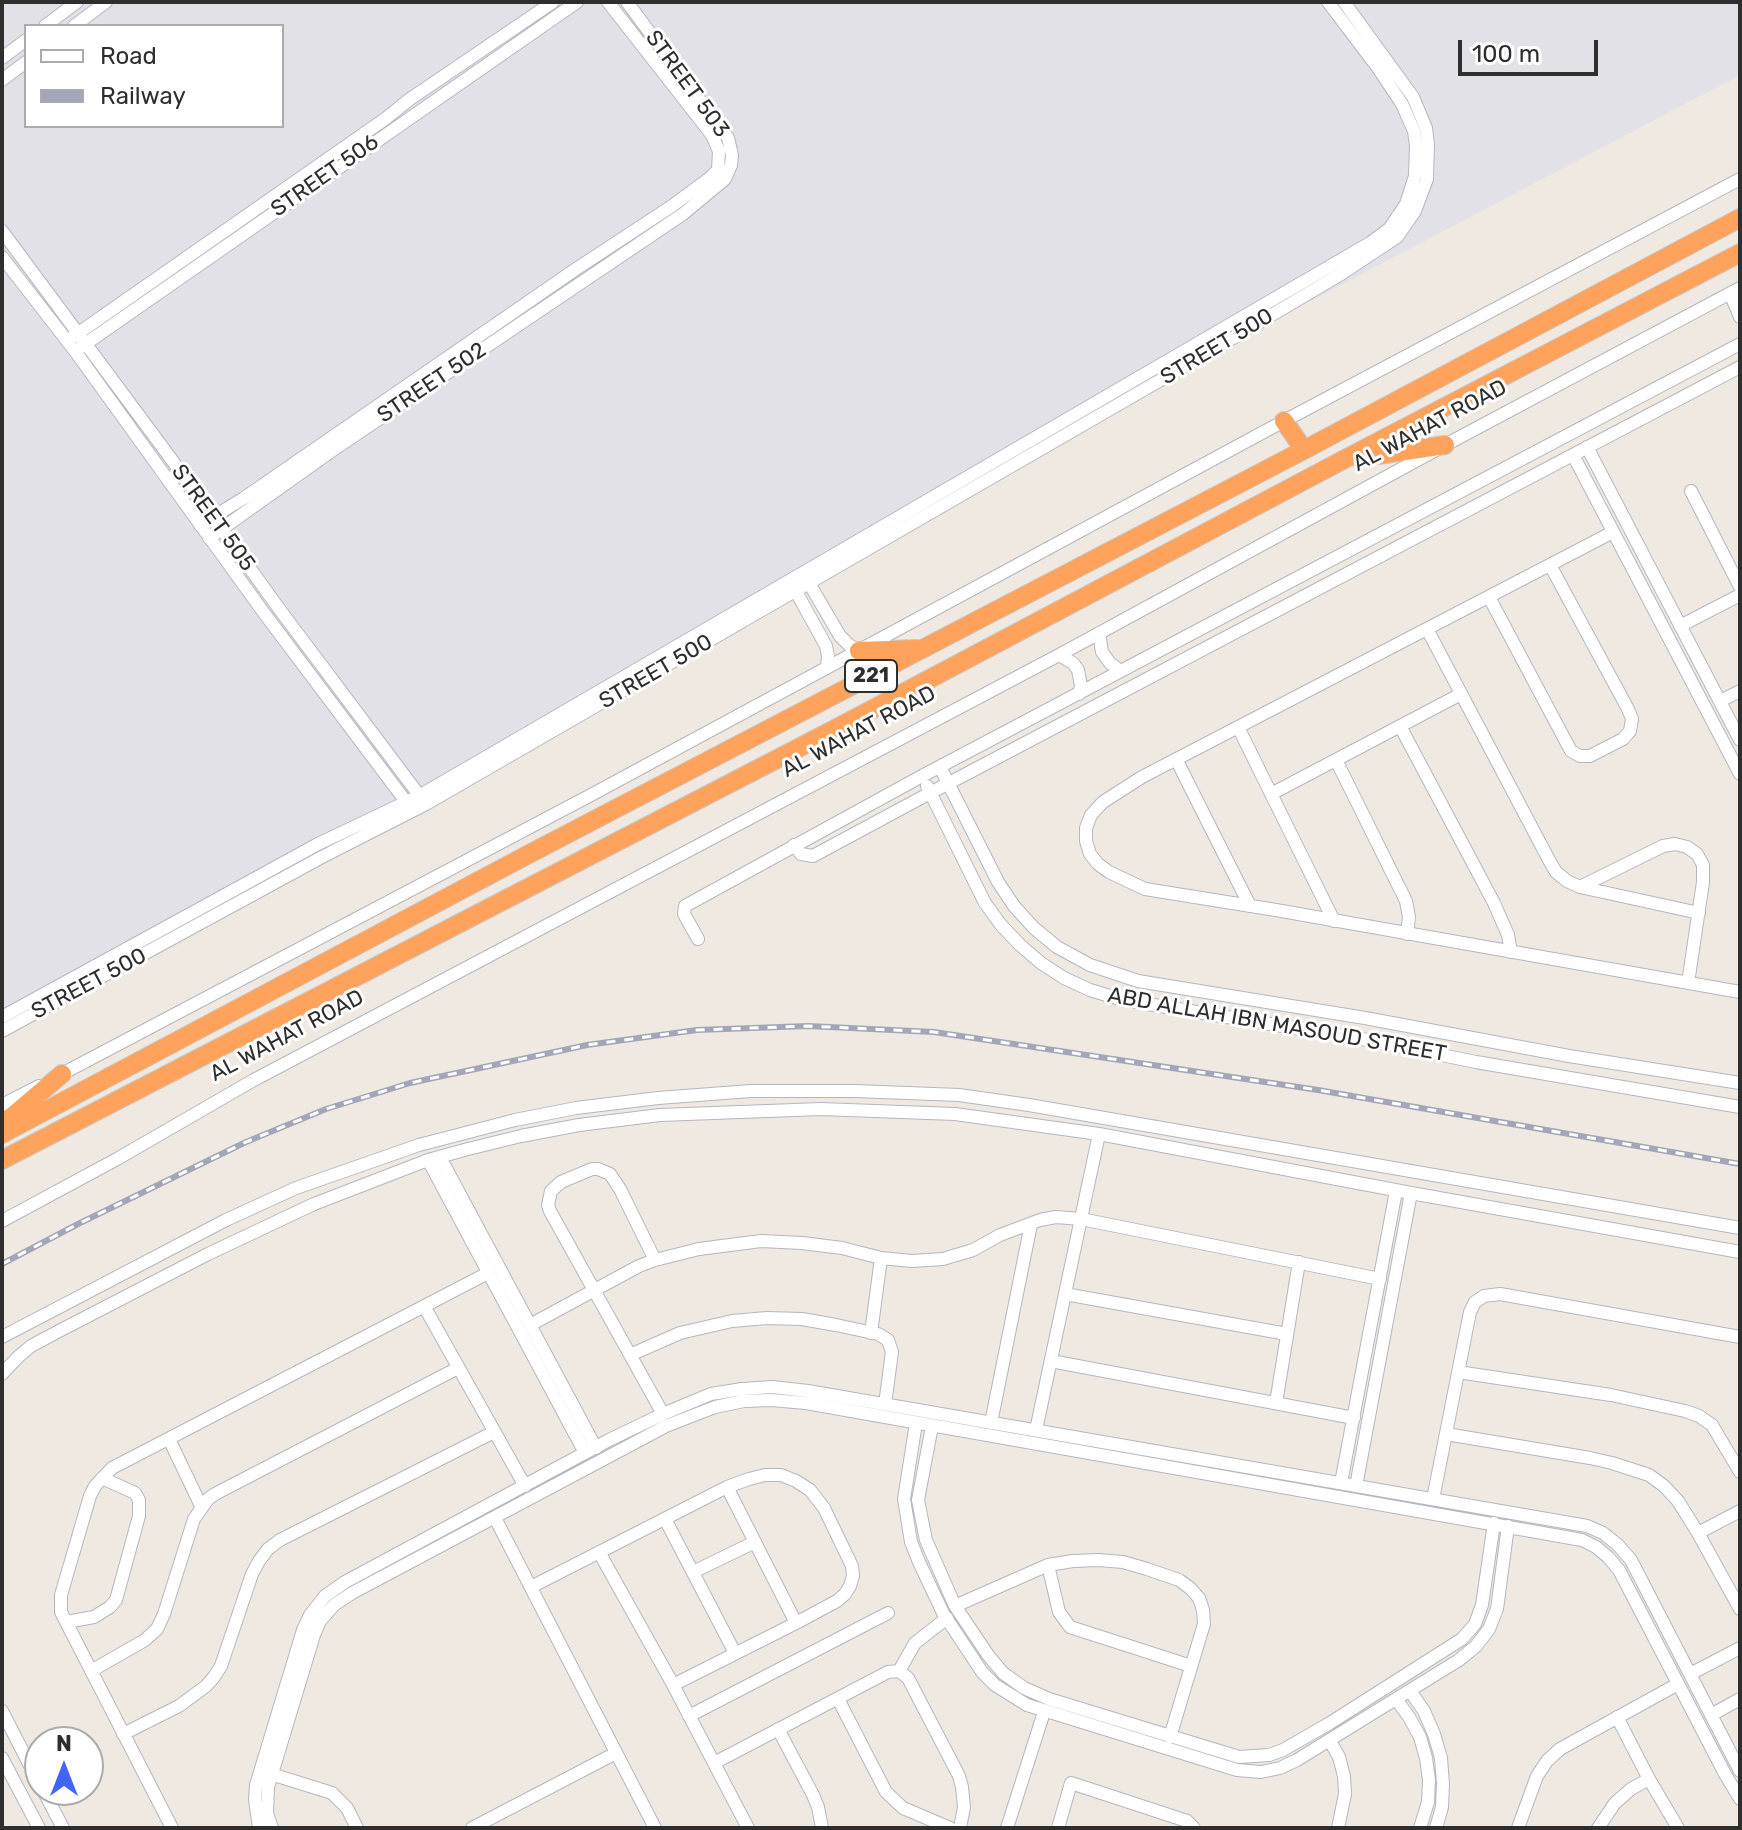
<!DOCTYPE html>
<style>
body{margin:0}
#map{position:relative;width:1742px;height:1830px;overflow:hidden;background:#efe9e1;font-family:Rubik,sans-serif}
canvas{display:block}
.frame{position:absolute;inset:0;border:4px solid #2e2e2e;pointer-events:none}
.legend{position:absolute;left:24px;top:24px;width:260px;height:104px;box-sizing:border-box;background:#fff;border:2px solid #ababab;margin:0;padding:10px 14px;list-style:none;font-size:24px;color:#2e2e2e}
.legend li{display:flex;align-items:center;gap:16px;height:40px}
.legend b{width:40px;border:2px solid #ababab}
.north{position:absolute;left:24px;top:1726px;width:80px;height:80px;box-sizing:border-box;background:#fff;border:2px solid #ababab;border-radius:50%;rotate:0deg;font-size:22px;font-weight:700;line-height:32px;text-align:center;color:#2e2e2e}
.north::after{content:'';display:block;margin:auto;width:28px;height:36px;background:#4264fb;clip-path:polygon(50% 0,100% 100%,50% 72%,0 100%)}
.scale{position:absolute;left:1458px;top:40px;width:140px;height:36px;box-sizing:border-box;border:4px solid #2e2e2e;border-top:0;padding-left:10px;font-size:24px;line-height:28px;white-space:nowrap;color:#2e2e2e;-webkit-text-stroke:6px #fff;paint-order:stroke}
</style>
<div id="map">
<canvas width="1742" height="1830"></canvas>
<div class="frame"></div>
<ul class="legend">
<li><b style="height:10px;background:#fff"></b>Road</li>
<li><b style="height:10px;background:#a3a6b8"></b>Railway</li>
</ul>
<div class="north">N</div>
<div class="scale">100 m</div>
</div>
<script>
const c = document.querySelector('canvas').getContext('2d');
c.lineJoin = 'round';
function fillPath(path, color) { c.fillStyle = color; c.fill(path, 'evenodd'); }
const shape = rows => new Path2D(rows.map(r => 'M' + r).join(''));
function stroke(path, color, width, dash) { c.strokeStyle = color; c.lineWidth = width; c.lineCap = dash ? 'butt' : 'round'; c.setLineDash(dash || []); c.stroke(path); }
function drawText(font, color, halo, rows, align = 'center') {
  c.font = font + ' Rubik,sans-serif'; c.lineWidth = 6; c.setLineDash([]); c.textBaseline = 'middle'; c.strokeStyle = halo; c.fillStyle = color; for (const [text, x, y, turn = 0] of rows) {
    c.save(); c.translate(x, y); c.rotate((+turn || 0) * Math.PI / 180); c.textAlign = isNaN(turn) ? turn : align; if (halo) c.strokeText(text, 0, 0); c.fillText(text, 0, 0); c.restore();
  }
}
fillPath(shape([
 [2,2,1740,2,1740,75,784,578,422,789,2,1019],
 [26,26,282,26,282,126,26,126]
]), '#e3e1e8');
const minor = shape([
 [45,26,77,2],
 [74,26,106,2],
 [2,58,26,40],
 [2,80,26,62],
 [2,231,169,456,280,610,422,799],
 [2,257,75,351,264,613,410,807],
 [1730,293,1740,317],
 [70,339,385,119,410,99,553,2],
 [81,347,577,2],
 [1587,447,1740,740],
 [1573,455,1740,774],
 [1691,491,1740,587],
 [200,525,244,498,576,269,672,206,711,177,718,170,719,151,712,135,608,2],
 [1613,532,1142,777,1103,802,1091,815,1086,828,1086,841,1090,854,1098,864,1109,872,1145,889,1276,910,1740,992],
 [209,538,330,452,683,214,725,179,731,165,732,155,728,138,627,2],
 [806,578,840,636,849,645,859,651],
 [793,586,826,646,828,656,827,668],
 [1489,597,1571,751,1580,756,1590,756,1623,739,1630,731,1632,719,1628,709,1550,565],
 [1680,626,1740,595],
 [1427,629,1549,860,1556,872,1567,881,1580,887,1699,913],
 [1099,633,1102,652,1110,663,1120,671],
 [1059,655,1073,663,1078,670,1081,686,1079,694],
 [1720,701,1740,691],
 [1400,726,1494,903,1508,935,1511,952],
 [1238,727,1334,921],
 [1176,759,1250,906],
 [1336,760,1406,901,1409,917,1407,934],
 [940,767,998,882,1014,906,1034,928,1057,947,1090,965,1138,981,1365,1018,1569,1056,1740,1083],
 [927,786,985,903,1001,925,1020,945,1041,963,1064,978,1090,990,1123,1000,1362,1039,1476,1062,1740,1107],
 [1271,794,1461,694],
 [794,845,801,854,813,856,930,793,1740,367],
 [1580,887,1663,846,1675,844,1687,847,1697,854,1703,865,1703,882,1688,983],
 [698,939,684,914,685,906,922,776,1740,344],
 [2,1017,318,844,419,796,1370,243,1389,229,1406,204,1415,176,1416,146,1414,131,1402,104,1378,68,1328,2],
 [2,1031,322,857,426,804,1216,348,1341,274,1397,237,1415,211,1427,179,1428,145,1426,128,1413,97,1344,2],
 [56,1077,591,795,1284,421,1740,179],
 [2,1105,39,1086],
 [440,1157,596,1448],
 [428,1160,585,1453],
 [2,1221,117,1159,252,1081,1059,655,1445,445,1740,288],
 [655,1260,620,1189,610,1174,598,1169,592,1169,561,1182,551,1191,548,1205,550,1211,663,1414],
 [1065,1294,1287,1334],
 [424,1306,525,1486],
 [530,1325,639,1266,655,1260,699,1249,761,1241,802,1243,842,1248,881,1258,912,1261,943,1259,973,1250,1000,1235,1040,1220,1056,1217,1081,1219,1380,1279],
 [871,1333,881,1258],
 [2,1337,226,1220,296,1188,419,1145,515,1120,576,1108,658,1098,751,1091,855,1091,959,1095,1029,1105,1740,1228],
 [630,1355,680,1333,732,1321,767,1318,802,1319,836,1325,878,1334,888,1340,892,1352,885,1404],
 [1051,1361,1354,1418],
 [1458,1372,1611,1395,1685,1411,1699,1416,1712,1425,1740,1472],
 [2,1374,18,1357,31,1346,59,1331,208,1254,314,1204,428,1160,468,1149,521,1136,579,1125,660,1115,821,1109,955,1114,1099,1134,1411,1193,1740,1252],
 [1276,1403,1299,1262],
 [916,1423,904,1499,911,1542,919,1562,943,1613,982,1672,995,1685,1027,1705,1237,1770,1261,1772,1280,1768,1297,1760,1459,1660,1476,1646,1489,1629,1497,1609,1508,1526],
 [991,1423,1031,1224],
 [932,1426,918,1500,926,1540,955,1606,988,1655,1003,1673,1024,1688,1049,1699,1239,1757,1269,1755,1283,1750,1330,1723,1462,1639,1475,1624,1482,1605,1494,1523],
 [1036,1430,1099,1134],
 [1446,1434,1590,1458,1612,1463,1649,1475,1664,1486,1678,1501,1698,1533,1740,1609],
 [169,1439,201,1506],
 [1341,1483,1396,1191],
 [1356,1486,1411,1193],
 [727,1487,796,1623],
 [1433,1499,1470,1312,1475,1302,1484,1296,1500,1294,1740,1337],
 [495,1518,655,1828],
 [665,1519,735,1653],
 [1698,1533,1740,1511],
 [599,1552,671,1681,748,1828],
 [1048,1565,1059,1612,1070,1627,1191,1666],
 [693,1572,755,1542],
 [531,1587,727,1487,749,1479,765,1475,781,1475,796,1481,810,1490,824,1508,852,1566,853,1576,850,1586,845,1594,837,1601,796,1623,673,1685],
 [955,1606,1048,1565,1073,1561,1098,1560,1123,1562,1147,1569,1179,1580,1190,1588,1199,1598,1203,1610,1204,1624,1170,1737],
 [66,1622,94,1617,110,1607,116,1600,139,1516,139,1500,135,1493,102,1478],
 [91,1671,145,1640,157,1629,164,1614,194,1519,208,1499,215,1494,458,1368],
 [899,1671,915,1643,947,1618],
 [1690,1674,1740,1648],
 [1410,1691,1424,1711,1434,1734,1441,1758,1443,1784,1442,1807,1436,1828],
 [838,1699,886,1792,903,1808,950,1828],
 [1396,1699,1409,1717,1420,1737,1426,1758,1429,1780,1428,1802,1420,1828],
 [2,1711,40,1785],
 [1711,1715,1740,1699],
 [689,1716,888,1613],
 [1617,1717,1649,1779,1678,1828],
 [778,1729,813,1795,818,1807,822,1828],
 [123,1734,179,1706,206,1686,214,1677,221,1666,252,1574,259,1561,268,1549,280,1540,494,1432],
 [1330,1741,1339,1757,1344,1776,1345,1794,1338,1828],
 [2,1758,39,1828],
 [714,1763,888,1672,899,1671,908,1678,959,1776,962,1787,964,1807,960,1828],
 [271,1774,332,1793,347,1808,357,1828],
 [43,1790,63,1828],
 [172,1828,61,1612,61,1595,90,1496,95,1486,112,1468,488,1273],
 [259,1828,255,1800,256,1785,303,1630,310,1615,325,1596,345,1582,609,1440,663,1414,711,1394,742,1389,772,1387,808,1391,1587,1526,1603,1533,1618,1545,1631,1560,1740,1771],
 [272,1828,267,1813,268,1787,314,1635,320,1621,334,1605,352,1593,666,1426,715,1407,744,1401,771,1400,806,1403,1582,1540,1596,1547,1608,1557,1619,1570,1725,1774,1740,1799],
 [472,1828,616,1753],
 [1007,1828,1044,1712],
 [1058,1828,1071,1783,1187,1821,1194,1828],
 [1518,1828,1537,1776,1547,1761,1560,1749,1678,1684],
 [1598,1828,1615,1803,1631,1789,1649,1779]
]);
const highway = shape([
 [1284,421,1304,450],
 [1358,458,1445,445],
 [859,651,917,649],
 [2,1125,62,1074],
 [2,1134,531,853,1304,450,1740,218],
 [2,1160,837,728,1343,460,1740,253]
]);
stroke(minor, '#b4b7c1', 14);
stroke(highway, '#c9c9c9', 20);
stroke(minor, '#fff', 12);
stroke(highway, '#ffa35c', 18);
const rail = shape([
 [2,1264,78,1224,246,1142,326,1109,410,1083,587,1045,697,1030,808,1026,934,1032,1318,1090,1740,1164]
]);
stroke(rail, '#a3a6b8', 6);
stroke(rail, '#fff', 3, [9]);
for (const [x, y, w] of [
 [871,676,52]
]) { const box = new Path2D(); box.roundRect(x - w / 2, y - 16, w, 32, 6); c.fillStyle = '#fff'; c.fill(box); stroke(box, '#2e2e2e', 2); }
drawText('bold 20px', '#2e2e2e', null, [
 ["221",871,676]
]);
drawText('22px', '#2e2e2e', '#fff', [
 ["STREET 503",687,84,54],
 ["STREET 506",325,176,-35],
 ["STREET 500",1217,347,-31],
 ["STREET 502",432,383,-34],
 ["AL WAHAT ROAD",1430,426,-28],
 ["STREET 505",213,518,54],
 ["STREET 500",656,672,-30],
 ["AL WAHAT ROAD",859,732,-28],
 ["STREET 500",89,984,-28],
 ["ABD ALLAH IBN MASOUD STREET",1277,1025,10],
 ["AL WAHAT ROAD",287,1036,-28]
]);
</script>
